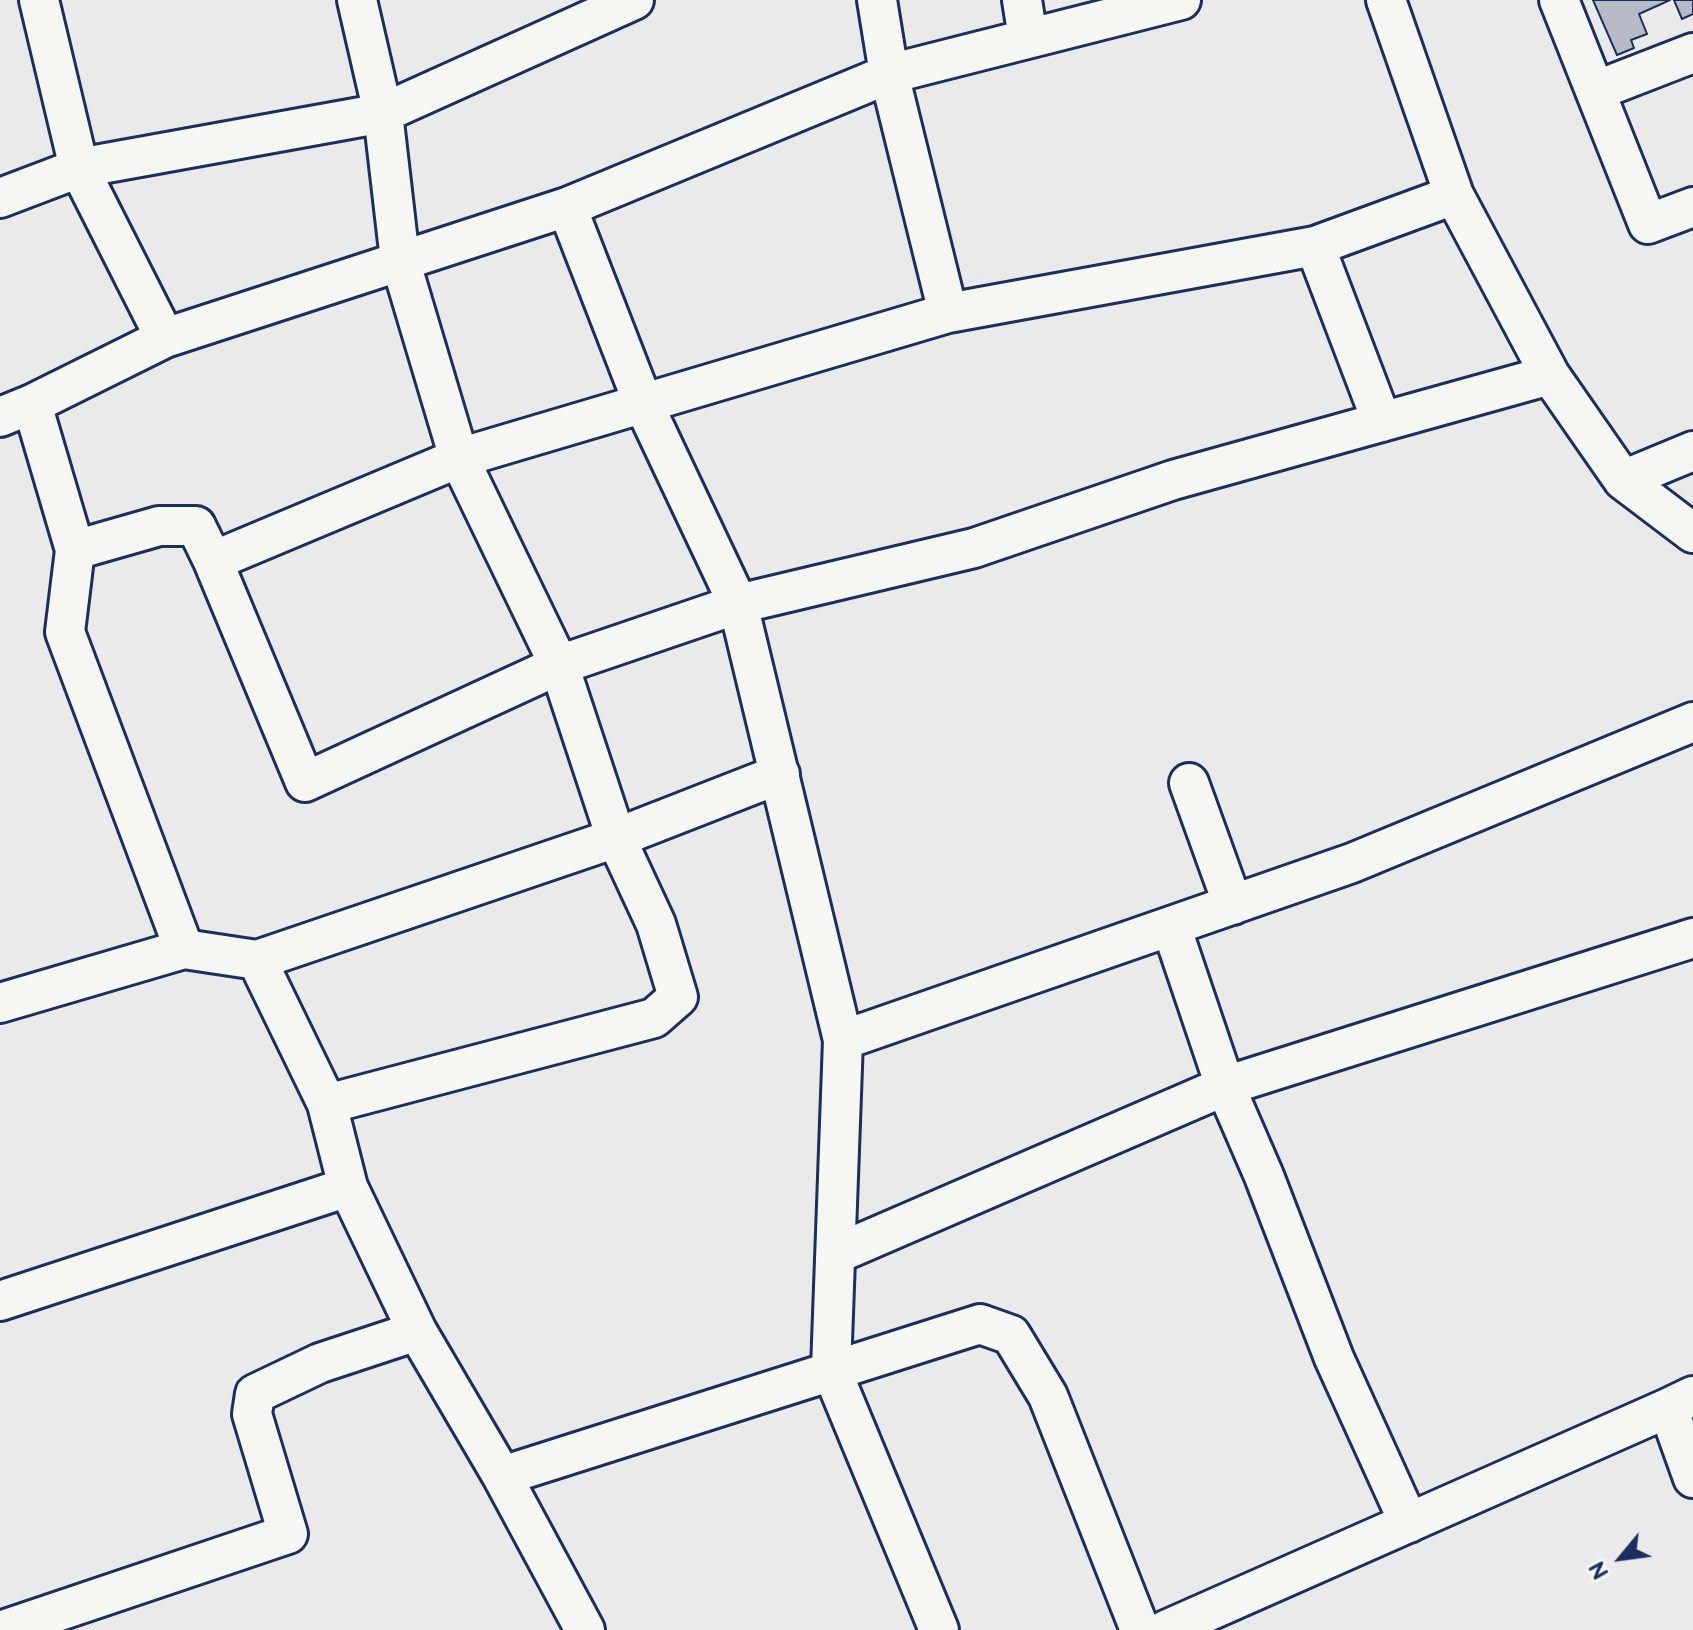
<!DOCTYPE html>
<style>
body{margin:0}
#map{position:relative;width:1693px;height:1630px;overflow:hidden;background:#e9eae9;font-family:"Balsamiq Sans",sans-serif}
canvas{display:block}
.north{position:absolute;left:1581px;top:1518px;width:80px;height:80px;-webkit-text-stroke:6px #f6f6f2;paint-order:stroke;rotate:241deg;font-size:22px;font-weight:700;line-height:32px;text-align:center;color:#1b2f5e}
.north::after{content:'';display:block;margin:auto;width:28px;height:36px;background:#1b2f5e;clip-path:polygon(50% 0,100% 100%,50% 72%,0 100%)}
</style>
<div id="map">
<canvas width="1693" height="1630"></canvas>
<div class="north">N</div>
</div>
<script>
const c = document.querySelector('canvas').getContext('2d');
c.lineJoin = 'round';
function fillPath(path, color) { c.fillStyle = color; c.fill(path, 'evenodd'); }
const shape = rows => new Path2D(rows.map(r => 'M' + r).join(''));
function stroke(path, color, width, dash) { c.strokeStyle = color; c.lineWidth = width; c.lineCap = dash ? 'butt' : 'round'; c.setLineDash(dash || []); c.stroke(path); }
const building = shape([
 [1593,0,1670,0,1639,14,1647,34,1631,40,1634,48,1617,55,1593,0],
 [1674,0,1693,0,1693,14,1682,19,1674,0]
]);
fillPath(building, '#b6bbc6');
stroke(building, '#1b2f5e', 2);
const minor = shape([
 [39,0,79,168,165,338],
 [357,0,383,113,400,260,459,458,559,665,738,604,974,548,1173,480,1550,375],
 [877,0,889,74,948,313,1315,246,1454,195],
 [1022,0,1028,38],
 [1386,0,1454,195,1550,375,1623,480,1693,533],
 [1559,0,1648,224,1693,207],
 [1595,91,1693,53],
 [0,198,79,168,383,113,634,0],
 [1315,246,1382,422],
 [0,417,32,404],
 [1623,480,1693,451],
 [75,550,159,526,196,526,213,561],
 [1189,783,1233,905],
 [1171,926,1225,1086,1264,1176,1334,1358,1409,1523],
 [257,960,616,838,780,774],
 [0,1003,184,949],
 [843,1040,1352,863,1693,722],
 [327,1104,654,1018,678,997,656,924,616,838,559,665,305,782,213,561,459,458,948,313],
 [836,1254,1225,1086,1693,938],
 [0,1301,348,1187],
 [1693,1396,1668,1408,1693,1478],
 [502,1476,417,1331,348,1187,327,1104,257,960,184,949,65,632,75,550,32,404,165,338,567,207],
 [3,1630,288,1534,252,1414,255,1394,320,1363,417,1331],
 [585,1630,502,1476,980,1324,1011,1335,1048,1396,1140,1630],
 [939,1630,831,1369,843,1040,738,604,643,403,567,207,889,74,1181,0],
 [1166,1630,1668,1408]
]);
stroke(minor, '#1b2f5e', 44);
stroke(minor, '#f6f6f2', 38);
</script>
